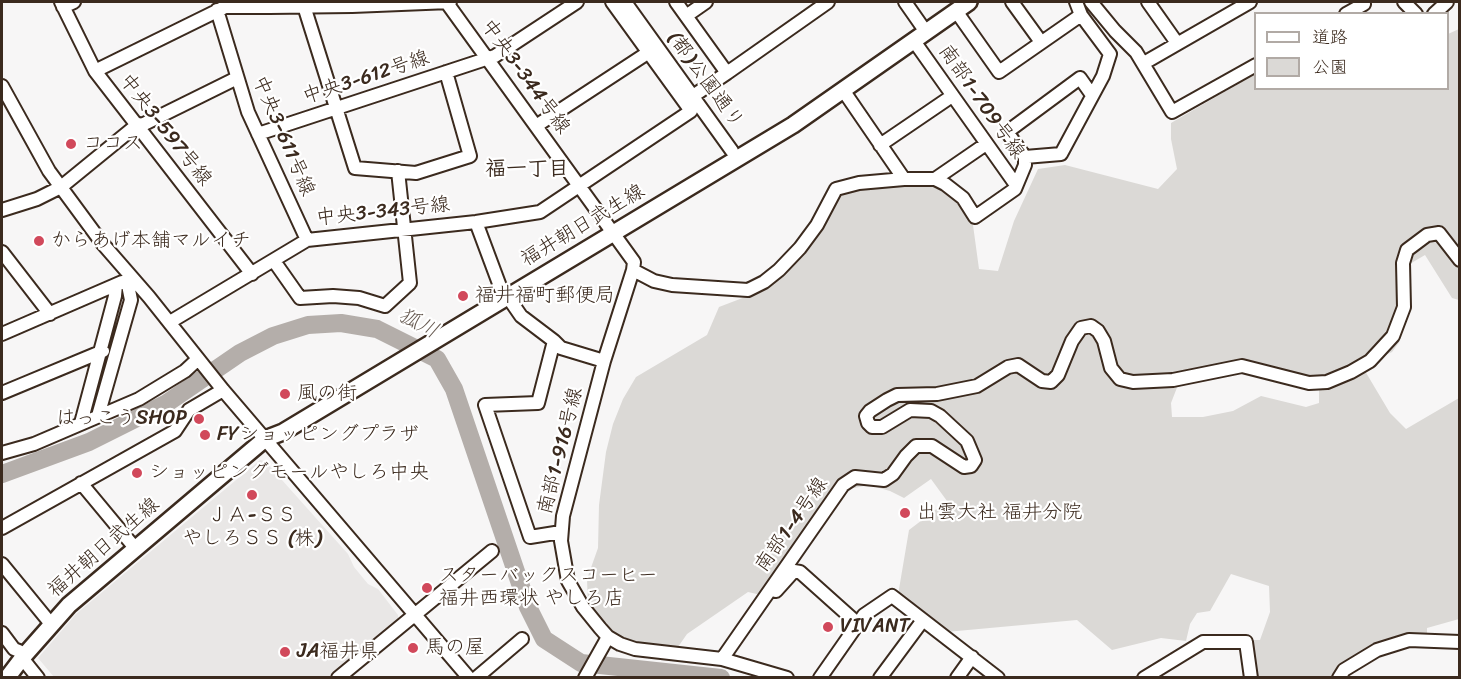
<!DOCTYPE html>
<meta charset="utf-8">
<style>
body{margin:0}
#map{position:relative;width:1461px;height:679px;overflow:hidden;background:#f7f6f6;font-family:Sriracha,"Klee One",sans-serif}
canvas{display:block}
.frame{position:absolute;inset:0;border:3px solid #3b2a1e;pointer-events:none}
.legend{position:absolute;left:1254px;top:12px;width:195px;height:78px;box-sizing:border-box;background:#fff;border:2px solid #b1aaa5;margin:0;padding:8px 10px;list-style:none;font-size:18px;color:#3b2a1e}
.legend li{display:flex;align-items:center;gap:12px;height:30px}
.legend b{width:30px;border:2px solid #b1aaa5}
</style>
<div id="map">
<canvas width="1461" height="679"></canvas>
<div class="frame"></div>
<ul class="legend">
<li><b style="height:8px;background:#fff"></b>道路</li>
<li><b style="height:16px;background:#dbd9d6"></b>公園</li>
</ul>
</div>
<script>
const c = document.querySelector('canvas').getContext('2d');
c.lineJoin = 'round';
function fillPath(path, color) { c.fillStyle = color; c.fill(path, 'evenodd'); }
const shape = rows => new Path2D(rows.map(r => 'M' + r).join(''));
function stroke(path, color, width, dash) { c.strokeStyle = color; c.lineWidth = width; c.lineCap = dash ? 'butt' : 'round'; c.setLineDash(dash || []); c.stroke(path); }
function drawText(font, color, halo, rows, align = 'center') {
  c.font = font + ' Sriracha,"Klee One",sans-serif'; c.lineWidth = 4.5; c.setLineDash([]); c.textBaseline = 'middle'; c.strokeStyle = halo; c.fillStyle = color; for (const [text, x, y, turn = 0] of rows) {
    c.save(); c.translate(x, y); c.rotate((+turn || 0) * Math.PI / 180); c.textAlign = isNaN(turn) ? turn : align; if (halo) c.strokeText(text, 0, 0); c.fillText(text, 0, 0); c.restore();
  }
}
fillPath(shape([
 [260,460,265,461,348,554,354,567,368,584,378,589,398,615,398,619,329,677,54,677,38,658,76,614]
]), '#e9e7e6');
fillPath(shape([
 [1459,29,1459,300,1452,298,1425,255,1408,265,1410,309,1400,332,1400,341,1392,352,1383,356,1365,371,1390,413,1406,429,1459,398,1459,619,1427,628,1427,637,1409,637,1333,678,1255,677,1250,640,1260,640,1270,612,1269,586,1231,574,1210,611,1197,613,1190,624,1186,641,1161,638,1112,650,1077,620,946,632,898,595,909,530,947,501,931,479,904,498,890,491,869,485,854,488,838,483,761,595,748,592,687,634,678,647,642,644,616,635,606,627,588,605,587,579,598,548,599,505,606,452,613,424,623,399,636,377,707,335,719,307,753,294,839,194,847,189,901,185,930,184,943,187,959,200,973,225,979,269,998,271,1014,221,1038,169,1065,165,1158,189,1177,169,1171,139,1171,123,1255,74,1256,88,1448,88,1448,34],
 [1240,371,1319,388,1319,403,1306,407,1261,396,1233,411,1203,417,1172,417,1171,403,1178,385]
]), '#dbd9d6');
stroke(shape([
 [2,474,89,442,167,403,240,353,273,336,308,325,341,323,377,329,437,359,454,389,528,607,544,639,581,663,721,678]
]), '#b4aeaa', 18);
const minor = shape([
 [61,2,95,71,252,274],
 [267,2,269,7,352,6,450,2],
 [625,2,732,151],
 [676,2,727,73,828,2],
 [905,2,926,32],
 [1012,2,1041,42],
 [1091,2,1115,31,1136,52,1172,112,1256,65],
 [1148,2,1177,43],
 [1404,2,1416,14],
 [447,3,634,262,633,270,604,361,563,516,561,541,568,581,583,607,600,628,608,637,620,644,635,649,722,659,787,678],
 [304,6,355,168,416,173,470,156,446,72],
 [63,7,74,2],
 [217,10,248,112,307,240],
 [956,11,999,72,1081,15],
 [1346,14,1364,4,1362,2],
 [1434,14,1447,2],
 [686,16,706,2],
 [914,41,1016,185],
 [1144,63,1250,2],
 [95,71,225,7,269,7],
 [2,86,49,171,102,243,149,297,223,390,469,678],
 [843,90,904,179],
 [693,96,727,73],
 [536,126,649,52],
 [258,134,495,56,577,2],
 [880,145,952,96],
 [1025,157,1061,154,1103,76,1110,54,1081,15,1076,2],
 [1025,157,1007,132,1080,78,1092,95],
 [935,179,986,144],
 [2,210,37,199,61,187,137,125,144,124,237,78],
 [476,222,501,289],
 [2,252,50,314],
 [274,261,300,298,333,296,359,298,385,306,410,283,398,171],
 [633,270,654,281,672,285,748,290,764,282,779,270,800,248,817,225,836,189,859,183,904,179,935,179,945,184,963,198,975,217,1015,189,1025,165,1025,157],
 [512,303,521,316,554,341],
 [170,322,307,240,476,222,540,212,691,111,612,2],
 [2,334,122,282],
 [2,393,103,351],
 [98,416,131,300,127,280],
 [81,423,115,296,116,285],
 [2,453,34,444,139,399,185,371,198,359],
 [81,483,135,548],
 [2,528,175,431,189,410,223,390],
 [561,532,530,537,485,405,538,403,554,341,561,348,604,361],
 [2,564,51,624],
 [776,591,794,571,800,572,857,623],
 [2,633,14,649,19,651],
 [722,659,843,485,855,477,884,480,893,474,906,456,916,446,932,446,964,467,971,466,975,460,967,441,940,416,931,411,910,410,882,427,872,427,868,423,866,416,870,411,887,400,897,395,937,394,977,386,1008,367,1018,365,1042,381,1051,382,1058,375,1072,341,1081,328,1091,326,1098,331,1104,341,1111,368,1120,379,1133,382,1173,380,1242,366,1309,383,1327,382,1351,372,1370,361,1393,336,1404,307,1403,263,1407,250,1427,235,1439,233,1460,260],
 [26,663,38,678],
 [338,678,492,551],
 [476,678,522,639],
 [585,678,608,637],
 [820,678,864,615,892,596,998,678],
 [880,678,923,620],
 [957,678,972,657],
 [1144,678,1203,642,1246,642,1251,678],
 [1339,678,1344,670,1377,650,1409,640,1460,642]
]);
const major = shape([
 [7,678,23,657,69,605,265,439,283,432,793,125,969,2]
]);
stroke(minor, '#3b2a1e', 16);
stroke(major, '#3b2a1e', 20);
stroke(minor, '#fff', 12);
stroke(major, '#fff', 15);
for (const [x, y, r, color] of [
 [71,144,6,"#d1495b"],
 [39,241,6,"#d1495b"],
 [463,296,6,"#d1495b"],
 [285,394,6,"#d1495b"],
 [199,419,6,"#d1495b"],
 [205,435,6,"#d1495b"],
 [137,473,6,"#d1495b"],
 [252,495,6,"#d1495b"],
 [905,513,6,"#d1495b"],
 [427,588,6,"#d1495b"],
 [828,627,6,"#d1495b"],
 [413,648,6,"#d1495b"],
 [285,652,6,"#d1495b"]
]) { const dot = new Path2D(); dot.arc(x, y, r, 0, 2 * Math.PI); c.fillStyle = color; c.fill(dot); stroke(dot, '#fff', 2); }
drawText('20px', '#3b2a1e', '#fff', [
 ["中央3-344号線",525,77,54],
 ["中央3-612号線",366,78,-18],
 ["(都)公園通り",705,80,54],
 ["南部1-709号線",981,102,55],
 ["中央3-597号線",165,130,52],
 ["中央3-611号線",283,136,67],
 ["中央3-343号線",383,212,-6],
 ["福井朝日武生線",583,226,-31],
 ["南部1-916号線",561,451,-76],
 ["南部1-4号線",792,525,-55],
 ["福井朝日武生線",104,548,-41]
]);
drawText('20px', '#3b2a1e', '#fff', [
 ["ココス",83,144],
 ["からあげ本舗マルイチ",51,241],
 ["福井福町郵便局",475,296],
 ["風の街",297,394],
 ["はっこうSHOP",187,419,"right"],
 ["FYショッピングプラザ",217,435],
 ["ショッピングモールやしろ中央",149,473],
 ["出雲大社 福井分院",917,513],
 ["ＪＡ-ＳＳ",252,516,"center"],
 ["やしろＳＳ (株)",252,539,"center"],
 ["スターバックスコーヒー",439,576],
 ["福井西環状 やしろ店",439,599],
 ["VIVANT",840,627],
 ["馬の屋",425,648],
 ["JA福井県",297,652]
], 'left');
drawText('bold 21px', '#3b2a1e', '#fff', [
 ["福一丁目",527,170]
]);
drawText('italic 21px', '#65584f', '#fff', [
 ["狐川",418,324,27]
]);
</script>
